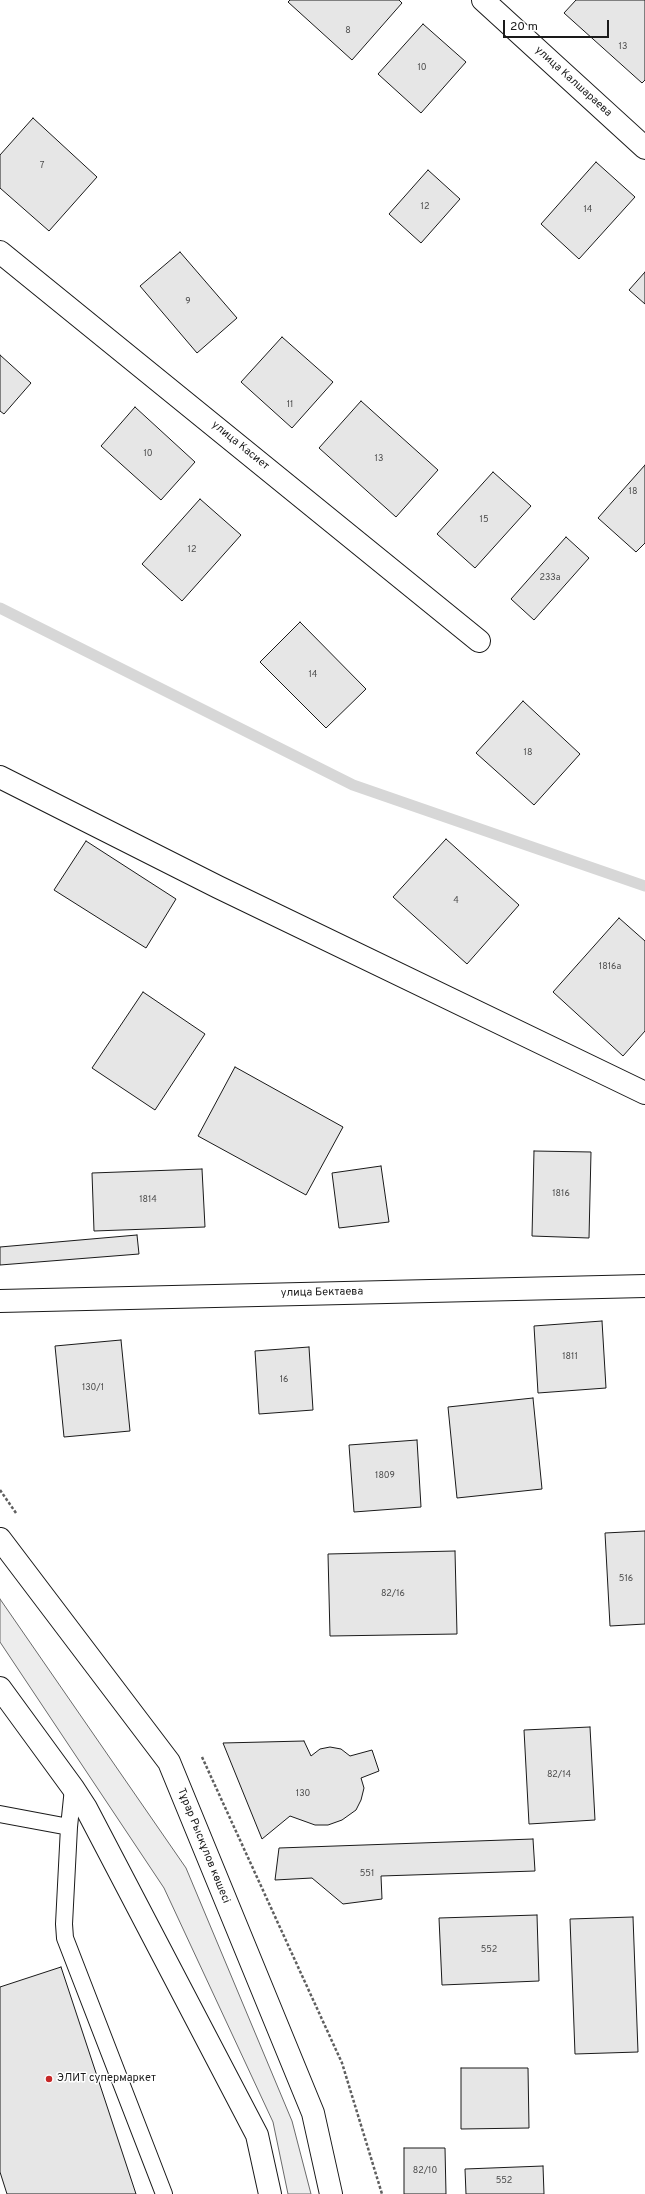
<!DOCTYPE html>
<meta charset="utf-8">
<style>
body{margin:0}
#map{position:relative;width:645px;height:2194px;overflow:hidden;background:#fff;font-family:Overpass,sans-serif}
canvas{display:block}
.scale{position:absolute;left:503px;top:20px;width:106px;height:18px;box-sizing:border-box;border:2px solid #1a1a1a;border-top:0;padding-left:5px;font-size:12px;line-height:14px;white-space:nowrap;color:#1a1a1a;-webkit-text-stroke:3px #fff;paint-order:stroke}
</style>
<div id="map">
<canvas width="645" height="2194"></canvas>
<div class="scale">20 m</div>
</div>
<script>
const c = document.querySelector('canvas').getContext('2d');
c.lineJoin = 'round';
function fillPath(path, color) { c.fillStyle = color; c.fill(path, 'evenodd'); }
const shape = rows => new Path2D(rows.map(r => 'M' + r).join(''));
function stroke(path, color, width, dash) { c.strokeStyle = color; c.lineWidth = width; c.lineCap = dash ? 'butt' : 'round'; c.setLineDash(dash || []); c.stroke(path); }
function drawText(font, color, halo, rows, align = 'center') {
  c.font = font + ' Overpass,sans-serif'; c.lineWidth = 3; c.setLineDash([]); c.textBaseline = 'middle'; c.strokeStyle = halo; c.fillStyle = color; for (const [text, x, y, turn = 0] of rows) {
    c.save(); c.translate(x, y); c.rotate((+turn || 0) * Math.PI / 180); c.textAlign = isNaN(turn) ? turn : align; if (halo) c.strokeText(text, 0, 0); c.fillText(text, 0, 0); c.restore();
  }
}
const built = shape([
 [0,1599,186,1868,292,2121,311,2194,288,2194,273,2122,164,1888,0,1642,0,1599]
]);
fillPath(built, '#ededed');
stroke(built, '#6a6a6a', 1);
stroke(shape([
 [0,608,353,785,645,886]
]), '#d7d7d7', 11);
const building = shape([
 [290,0,399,0,402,3,352,60,288,2,290,0],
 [576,0,645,0,645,80,642,83,564,13,576,0],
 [423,24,466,62,421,113,378,74,423,24],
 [33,118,97,177,49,231,0,188,0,155,33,118],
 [596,162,635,197,579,259,541,224,596,162],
 [428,170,460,199,421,243,389,214,428,170],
 [180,252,237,318,197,353,140,286,180,252],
 [645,272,645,304,629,290,645,272],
 [282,337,333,382,292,428,241,382,282,337],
 [0,355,31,383,4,414,0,411,0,355],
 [361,401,438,470,396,517,319,448,361,401],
 [135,407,195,462,161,500,101,446,135,407],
 [645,465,645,543,636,552,598,518,645,465],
 [493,472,531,506,475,568,437,534,493,472],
 [200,499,241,535,182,601,142,564,200,499],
 [566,537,589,558,534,620,511,599,566,537],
 [300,622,366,689,326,728,260,662,300,622],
 [523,701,580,754,534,805,476,753,523,701],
 [446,839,519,905,467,964,393,897,446,839],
 [86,841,176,899,146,948,54,890,86,841],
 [619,918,645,941,645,1031,623,1056,553,992,619,918],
 [143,992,205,1034,155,1110,92,1068,143,992],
 [235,1067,343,1127,306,1195,198,1136,235,1067],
 [534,1151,591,1152,589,1238,532,1236,534,1151],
 [381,1166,389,1222,339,1228,332,1173,381,1166],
 [202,1169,205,1227,94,1231,92,1173,202,1169],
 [137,1235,139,1254,0,1265,0,1247,137,1235],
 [602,1321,606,1388,538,1393,534,1326,602,1321],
 [121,1340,130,1431,64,1437,55,1346,121,1340],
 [309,1347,313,1410,259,1414,255,1351,309,1347],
 [533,1398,542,1489,457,1498,448,1407,533,1398],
 [417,1440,421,1507,354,1512,349,1445,417,1440],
 [645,1531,645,1624,610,1626,605,1533,645,1531],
 [455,1551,457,1634,330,1636,328,1554,455,1551],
 [590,1727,595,1820,529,1824,524,1730,590,1727],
 [304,1741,311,1756,320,1749,330,1747,341,1749,350,1756,372,1750,379,1771,361,1778,364,1788,361,1800,356,1810,342,1820,328,1825,315,1825,290,1816,262,1839,223,1743,304,1741],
 [533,1839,535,1871,381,1876,382,1899,343,1904,312,1878,275,1880,279,1848,533,1839],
 [537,1915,539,1981,442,1985,439,1918,537,1915],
 [633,1917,638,2052,575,2054,570,1919,633,1917],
 [61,1967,136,2194,7,2194,0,2172,0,1987,61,1967],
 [461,2068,528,2068,529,2128,461,2129,461,2068],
 [404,2148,445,2148,446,2194,404,2194,404,2148],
 [543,2166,544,2194,466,2194,465,2169,543,2166]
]);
fillPath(building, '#e6e6e6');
stroke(building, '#1a1a1a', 1);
const service = shape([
 [73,1788,69,1827,64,1924,65,1938,164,2194],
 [0,1814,69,1827]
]);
const minor = shape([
 [483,0,645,148],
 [0,252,479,641],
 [0,777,218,887,645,1093],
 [0,1301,645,1286]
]);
const primary = shape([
 [0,1539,169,1762,313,2113,331,2194],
 [0,1688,73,1788,86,1808,257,2135,270,2194]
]);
stroke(service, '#1a1a1a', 18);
stroke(minor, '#1a1a1a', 24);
stroke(primary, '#1a1a1a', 24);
stroke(shape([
 [0,1490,16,1513],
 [202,1757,342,2063,382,2194]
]), '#5f5f5f', 2.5, [3, 2]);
stroke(service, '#fff', 16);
stroke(minor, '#fff', 22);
stroke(primary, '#fff', 22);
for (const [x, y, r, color] of [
 [49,2079,4,"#c62828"]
]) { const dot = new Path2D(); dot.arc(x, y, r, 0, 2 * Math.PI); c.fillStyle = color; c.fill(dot); stroke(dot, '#fff', 1.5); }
drawText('9px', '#4d4d4d', null, [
 ["8",348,31],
 ["13",623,47],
 ["10",422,68],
 ["7",42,166],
 ["12",425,207],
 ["14",588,210],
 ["9",188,302],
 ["11",290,405],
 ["10",148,454],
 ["13",379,459],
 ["18",633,492],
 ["15",484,520],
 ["12",192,550],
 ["233а",550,578],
 ["14",313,675],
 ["18",528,753],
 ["4",456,901],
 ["1816а",610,967],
 ["1816",561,1194],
 ["1814",148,1200],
 ["1811",570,1357],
 ["16",284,1380],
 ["130/1",93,1388],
 ["1809",385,1476],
 ["516",626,1579],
 ["82/16",393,1594],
 ["82/14",559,1775],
 ["130",303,1794],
 ["551",367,1874],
 ["552",489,1950],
 ["82/10",425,2171],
 ["552",504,2181]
]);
drawText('11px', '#1a1a1a', '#fff', [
 ["улица Калшараева",573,82,42],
 ["улица Касиет",240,446,39],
 ["улица Бектаева",322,1293,-1],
 ["Тұрар Рыскұлов көшесі",203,1846,68]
]);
drawText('11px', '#1a1a1a', '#fff', [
 ["ЭЛИТ супермаркет",57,2079]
], 'left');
</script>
